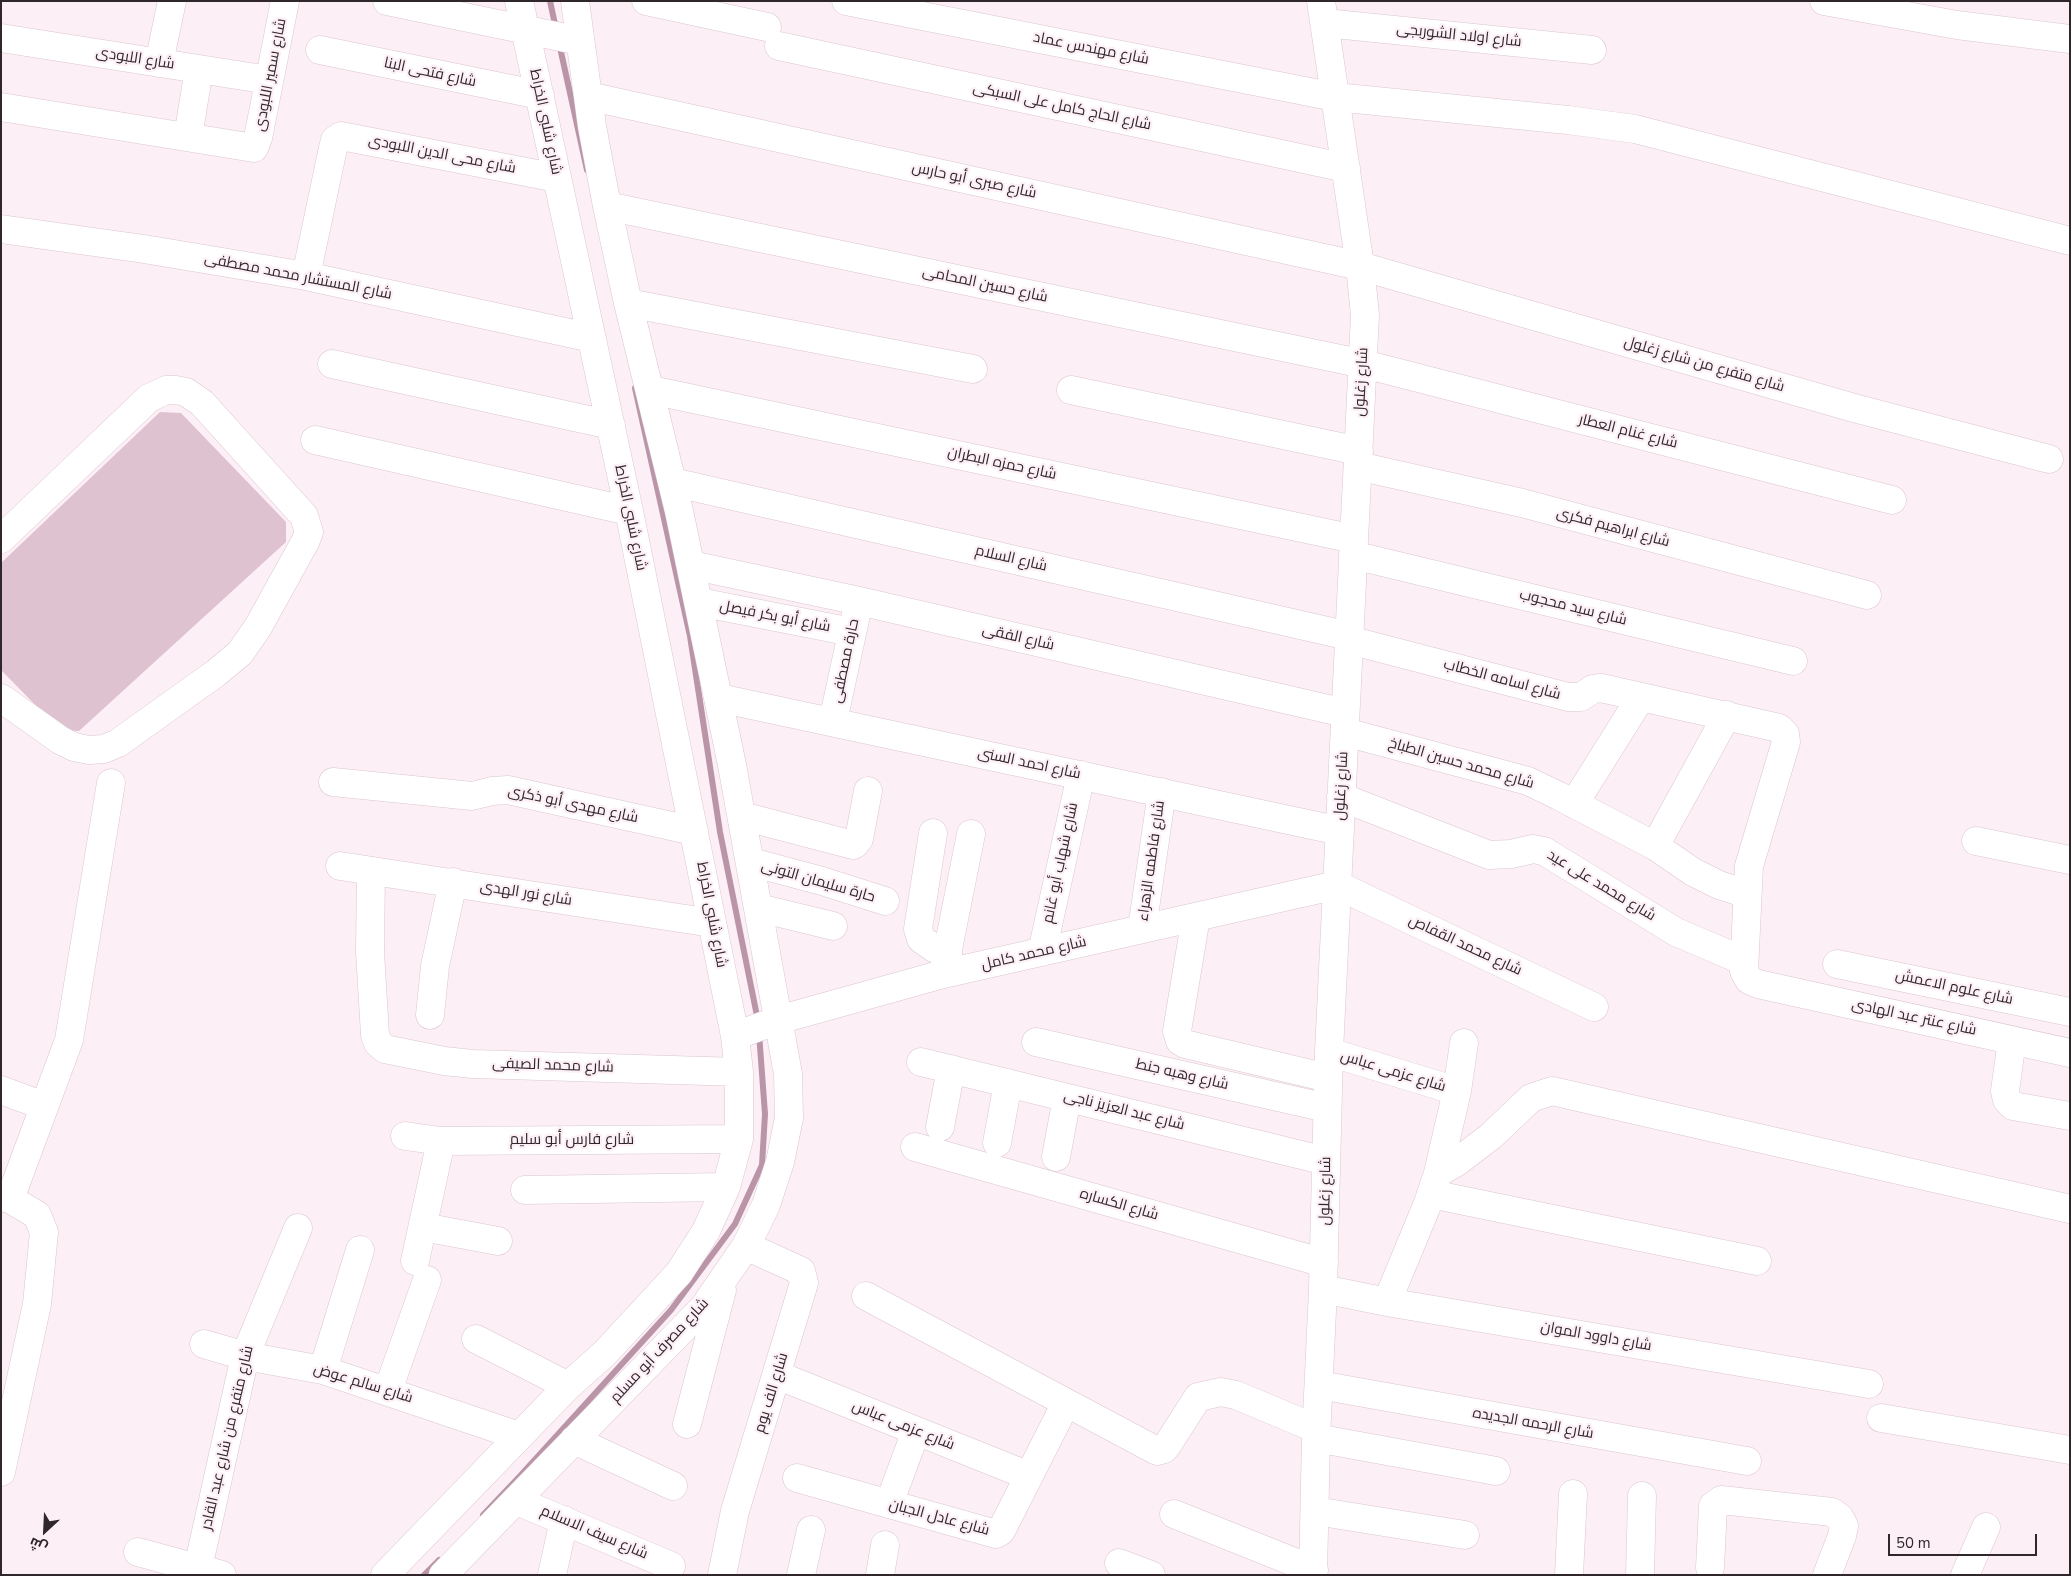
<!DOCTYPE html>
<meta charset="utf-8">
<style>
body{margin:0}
#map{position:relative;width:2071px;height:1576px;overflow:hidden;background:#fdeff6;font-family:"Nunito Sans",Cairo,sans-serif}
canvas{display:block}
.frame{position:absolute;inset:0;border:2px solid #30272b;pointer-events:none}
.north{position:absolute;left:20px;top:1506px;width:50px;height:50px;-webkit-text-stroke:4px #fdeff6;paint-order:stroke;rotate:205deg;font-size:14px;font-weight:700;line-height:20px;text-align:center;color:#30272b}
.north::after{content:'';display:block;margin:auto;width:18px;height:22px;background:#30272b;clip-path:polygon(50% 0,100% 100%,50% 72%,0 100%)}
.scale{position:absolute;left:1888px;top:1534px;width:149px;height:22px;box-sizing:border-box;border:2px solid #30272b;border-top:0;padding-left:6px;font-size:15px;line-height:18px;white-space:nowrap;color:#30272b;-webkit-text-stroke:4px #fdeff6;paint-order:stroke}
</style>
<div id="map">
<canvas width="2071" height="1576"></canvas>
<div class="frame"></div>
<div class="north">ش</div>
<div class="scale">50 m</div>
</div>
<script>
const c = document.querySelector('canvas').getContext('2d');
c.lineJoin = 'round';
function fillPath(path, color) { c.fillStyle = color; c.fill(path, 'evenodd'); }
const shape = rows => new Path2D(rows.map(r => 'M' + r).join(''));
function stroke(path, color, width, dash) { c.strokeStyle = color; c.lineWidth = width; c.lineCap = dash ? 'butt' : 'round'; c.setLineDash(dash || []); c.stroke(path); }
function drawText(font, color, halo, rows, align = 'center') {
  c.font = font + ' "Nunito Sans",Cairo,sans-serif'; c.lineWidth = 4.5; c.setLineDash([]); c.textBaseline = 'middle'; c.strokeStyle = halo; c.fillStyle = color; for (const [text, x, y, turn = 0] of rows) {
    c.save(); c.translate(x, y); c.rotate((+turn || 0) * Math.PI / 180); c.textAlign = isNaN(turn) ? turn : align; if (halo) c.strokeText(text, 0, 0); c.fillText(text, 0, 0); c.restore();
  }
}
fillPath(shape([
 [160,412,181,413,286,522,286,542,79,731,60,730,1,670,1,563]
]), '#dec2d0');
stroke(shape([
 [550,1,556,29],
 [559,43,587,170],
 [635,388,690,636,720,832,758,1021],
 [483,1515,520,1476,671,1310,735,1224,762,1165,765,1114,759,1033],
 [424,1575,439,1560]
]), '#ba95a8', 6);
const minor = shape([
 [387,1,580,41],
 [646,1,767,27],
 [846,1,1335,97,1568,120,1635,129,2070,241],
 [1824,1,1957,25,2070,39],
 [1325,23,1592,50],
 [1,38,269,80],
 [779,46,1346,168],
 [320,50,540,95],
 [159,63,172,1],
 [588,96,1360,266,1854,408,2049,459],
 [1,107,254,148,258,138,285,1],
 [188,137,199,69],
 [607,206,1364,364,1892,500],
 [1,229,144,249,306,276,592,338],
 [306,276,333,148,335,140,341,136,557,178],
 [628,303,973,369],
 [332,364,611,425],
 [651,390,1354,539],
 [1071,390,1359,451],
 [315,440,629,511],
 [1358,466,1522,503,1867,595],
 [672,482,1349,636],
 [1,539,149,398,166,390,176,390,186,392,202,403,304,516,309,532,305,542,258,627,240,653,216,673,118,743,104,749,89,750,74,747,60,740,1,698],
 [1353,555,1793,661],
 [691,565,859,601,1345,713],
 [699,602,852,632],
 [1349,640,1568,697,1581,697,1593,689,1601,688,1779,728,1785,734,1786,742,1749,866,1744,971,1749,980,1758,984,2070,1053],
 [719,698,1340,831],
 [833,721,856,615],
 [1345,732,1528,781,1559,796,1655,846,1693,872,1719,885,1747,894],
 [333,782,472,796,492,791,508,790,694,831],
 [1341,797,1489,855,1511,854,1533,849,1544,851,1676,932,1744,961],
 [1574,804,1641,697],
 [742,816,853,845,855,844,859,839,868,791],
 [933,833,918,929,921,939,934,948,948,953],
 [1976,841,2070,860],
 [1655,846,1727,715],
 [751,862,822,881,885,901],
 [340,866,712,923],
 [371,871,370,952,375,1035,378,1043,385,1049,444,1061,473,1064,739,1072],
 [759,908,833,926],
 [1196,917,1177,1031,1180,1041,1185,1044,1328,1078],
 [1142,929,1162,792],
 [1042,952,1081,775],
 [1837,964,2070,1012],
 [943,974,971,834],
 [430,1015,435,966,453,882],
 [735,1036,778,1020,943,974,1337,885,1594,1007],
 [2012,1040,2005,1091,2007,1100,2013,1106,2070,1116],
 [1036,1042,1327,1108],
 [1329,1052,1457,1091],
 [921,1062,1326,1161],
 [1,1090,44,1106],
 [940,1127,951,1069],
 [405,1136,441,1141,739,1139],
 [997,1143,1008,1083],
 [915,1147,1324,1263],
 [1056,1157,1067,1098],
 [1438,1173,1457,1162,1491,1136,1531,1098,1552,1091,2070,1209],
 [525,1190,726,1187],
 [1431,1194,1757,1261],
 [1,1197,10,1199,37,1215,44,1232,37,1304,1,1472],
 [10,1199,69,1040,111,783],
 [423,1227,498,1241],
 [415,1261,441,1141],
 [1323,1289,1387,1302,1869,1384],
 [866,1296,1157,1451,1164,1449,1168,1444,1198,1397,1221,1392,1236,1395,1317,1429],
 [1387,1302,1428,1203,1438,1173,1457,1091,1464,1043],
 [476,1339,568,1386],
 [204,1344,245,1356,323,1370,519,1436],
 [323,1370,360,1250],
 [777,1375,1029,1476],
 [1319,1385,1747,1461],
 [388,1390,427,1280],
 [1881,1418,2070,1450],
 [687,1424,722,1290],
 [1316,1438,1496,1471],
 [574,1440,673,1486],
 [797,1478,996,1534,1001,1531,1066,1403],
 [517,1501,671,1566],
 [889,1504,916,1431],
 [1315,1511,1465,1535],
 [1174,1514,1314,1570],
 [138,1552,222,1575],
 [1119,1563,1151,1575],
 [198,1568,245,1356,298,1228],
 [1710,1568,1713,1506,1721,1500,1832,1512,1840,1518,1844,1526,1842,1536,1827,1575],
 [385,1575,568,1386,605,1353,679,1273,706,1231,726,1187,739,1139,739,1072,735,1036,629,511,519,1],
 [443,1575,704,1307,746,1246,766,1205,780,1162,789,1118,788,1074,732,765,679,511,628,303,607,206,592,126,575,1],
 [552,1575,564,1520],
 [722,1575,735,1511,804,1283,801,1271,746,1246],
 [801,1575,811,1530],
 [880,1575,885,1545],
 [1313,1575,1316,1438,1323,1289,1329,1052,1365,315,1360,266,1321,1],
 [1569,1575,1573,1494],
 [1640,1575,1642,1496],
 [1965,1575,1986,1527]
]);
stroke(minor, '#dbc5d0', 29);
stroke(minor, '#fff', 28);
drawText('15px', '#30272b', '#fdeff6', [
 ["شارع اولاد الشوربجى",1459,36,6],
 ["شارع مهندس عماد",1091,49,11],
 ["شارع اللبودى",135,59,9],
 ["شارع فتحى البنا",430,73,12],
 ["شارع سمير اللبودى",271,75,-79],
 ["شارع الحاج كامل على السبكى",1062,107,12],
 ["شارع شلبى الخراط",545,122,78],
 ["شارع محى الدين اللبودى",442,155,11],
 ["شارع صبرى أبو حارس",974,181,12],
 ["شارع المستشار محمد مصطفى",298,277,11],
 ["شارع حسين المحامى",985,285,12],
 ["شارع متفرع من شارع زغلول",1704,365,16],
 ["شارع زغلول",1362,382,-87],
 ["شارع غنام العطار",1628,432,14],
 ["شارع حمزه البطران",1002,464,12],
 ["شارع شلبى الخراط",630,518,78],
 ["شارع ابراهيم فكرى",1613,528,15],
 ["شارع السلام",1011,559,13],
 ["شارع سيد محجوب",1573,608,14],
 ["شارع أبو بكر فيصل",775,617,11],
 ["شارع الفقى",1018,638,13],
 ["حارة مصطفى",846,661,-78],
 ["شارع اسامه الخطاب",1502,680,15],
 ["شارع احمد السنى",1029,764,12],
 ["شارع محمد حسين الطباخ",1461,764,16],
 ["شارع زغلول",1342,786,-87],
 ["شارع مهدى أبو ذكرى",573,805,12],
 ["شارع فاطمه الزهراء",1152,861,-82],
 ["شارع شهاب أبو غانم",1061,863,-78],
 ["حارة سليمان التونى",818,882,16],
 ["شارع محمد على عيد",1601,886,31],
 ["شارع نور الهدى",526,894,9],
 ["شارع شلبى الخراط",711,915,79],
 ["شارع محمد القفاص",1465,946,25],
 ["شارع محمد كامل",1034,954,-13],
 ["شارع علوم الاعمش",1954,988,12],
 ["شارع عنتر عبد الهادى",1914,1018,12],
 ["شارع محمد الصيفى",553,1066,2],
 ["شارع عزمى عباس",1393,1072,17],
 ["شارع وهبه جنط",1182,1075,13],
 ["شارع عبد العزيز ناجى",1124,1111,14],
 ["شارع فارس أبو سليم",572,1140],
 ["شارع زغلول",1326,1191,-89],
 ["شارع الكساره",1119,1205,16],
 ["شارع داوود الموان",1596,1337,10],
 ["شارع مصرف أبو مسلم",660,1351,-47],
 ["شارع سالم عوض",363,1384,17],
 ["شارع الف يوم",772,1393,-73],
 ["شارع الرحمه الجديده",1533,1424,10],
 ["شارع عزمى عباس",903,1426,22],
 ["شارع متفرع من شارع عبد القادر",228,1438,-77],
 ["شارع عادل الجبان",939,1518,15],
 ["شارع سيف الاسلام",594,1533,23]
]);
</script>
